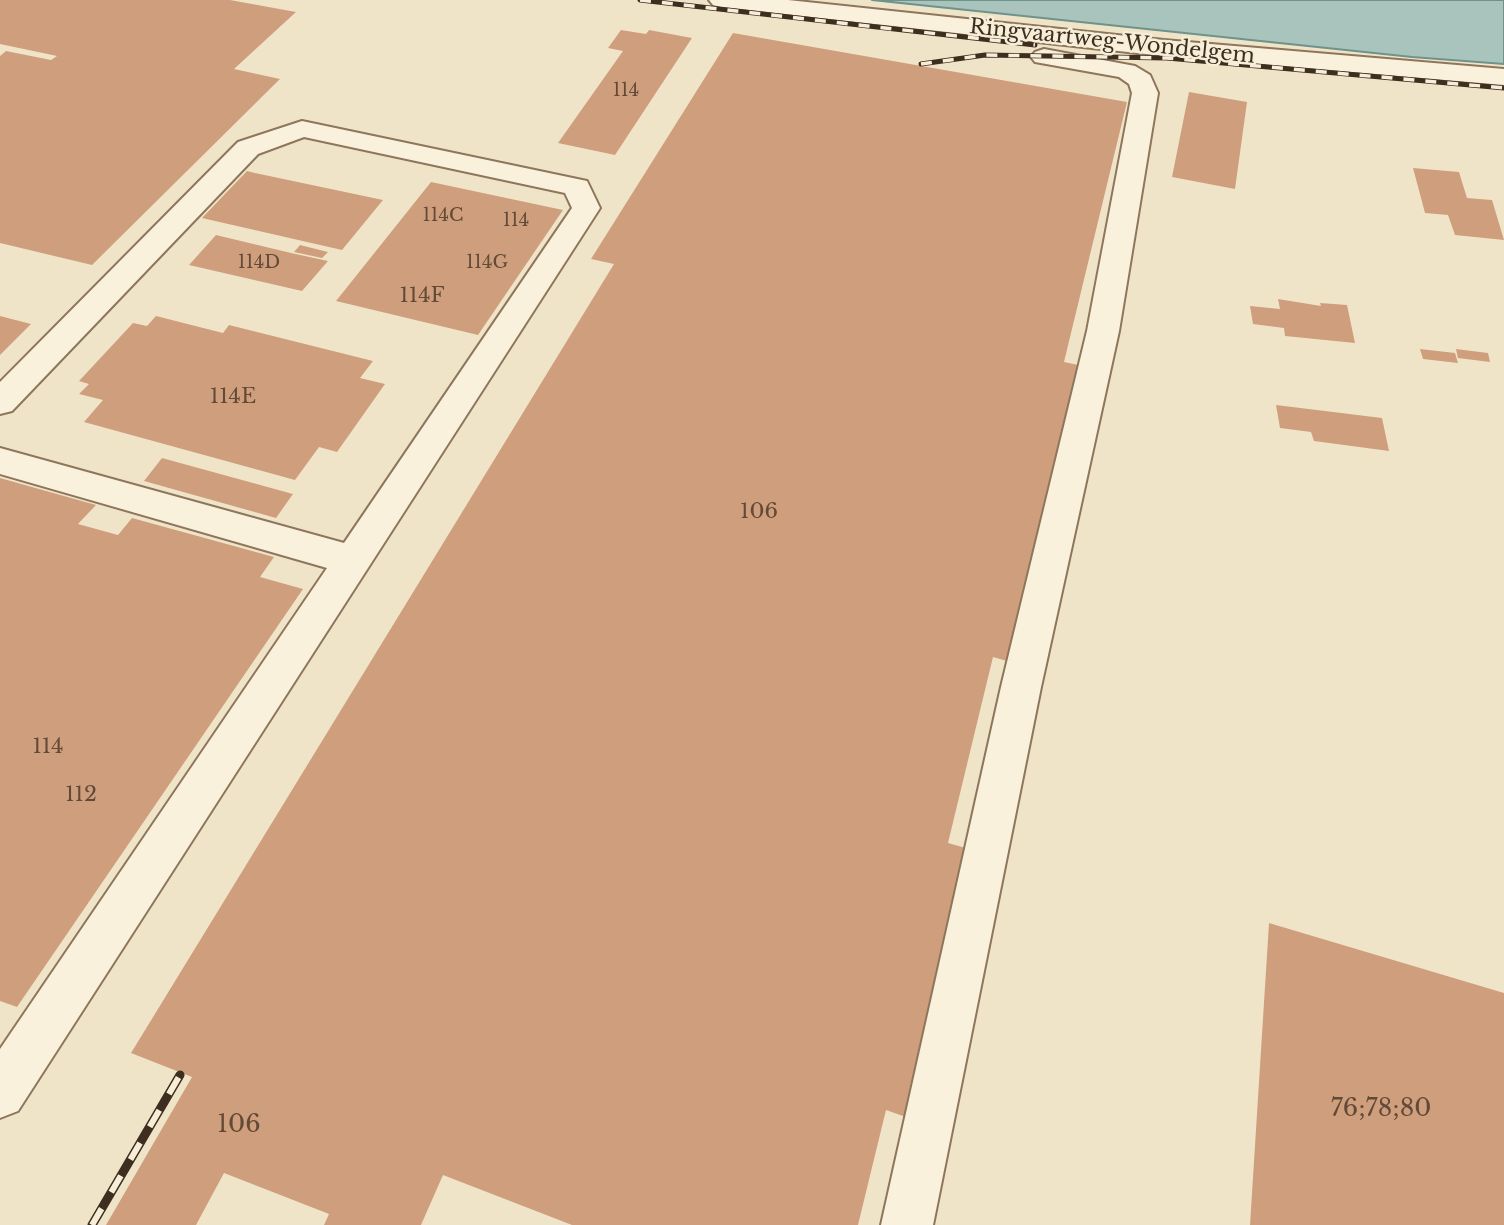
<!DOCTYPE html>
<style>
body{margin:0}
canvas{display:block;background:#f0e4c8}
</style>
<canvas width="1504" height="1225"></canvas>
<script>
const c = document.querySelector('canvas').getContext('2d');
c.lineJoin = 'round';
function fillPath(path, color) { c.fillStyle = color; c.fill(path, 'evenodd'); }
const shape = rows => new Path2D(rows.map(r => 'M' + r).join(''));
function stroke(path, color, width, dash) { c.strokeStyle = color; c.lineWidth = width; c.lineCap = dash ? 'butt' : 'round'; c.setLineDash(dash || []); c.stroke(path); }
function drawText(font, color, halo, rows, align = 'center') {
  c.font = font + ' "Libre Baskerville",serif'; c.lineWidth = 5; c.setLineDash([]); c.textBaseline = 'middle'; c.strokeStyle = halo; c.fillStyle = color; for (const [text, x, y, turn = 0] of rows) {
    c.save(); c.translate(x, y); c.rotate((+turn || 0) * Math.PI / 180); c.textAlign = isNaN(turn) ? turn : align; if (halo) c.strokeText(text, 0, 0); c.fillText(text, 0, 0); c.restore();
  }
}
const water = shape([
 [872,0,1504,0,1504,64,1412,57,872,0]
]);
fillPath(water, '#a9c4bc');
stroke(water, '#6f938a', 2);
fillPath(shape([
 [0,0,230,0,296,12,234,69,280,79,92,265,0,243,0,56,6,51,51,60,57,56,0,44],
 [621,30,646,34,649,30,692,38,615,155,558,143,623,51,608,48],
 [733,33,1127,102,1064,362,1088,367,1021,665,993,657,948,843,980,852,920,1122,886,1110,858,1225,572,1225,443,1175,421,1225,324,1225,329,1214,224,1173,196,1225,106,1225,192,1077,131,1053,614,264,591,259],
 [1189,92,1247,102,1235,189,1172,177],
 [1413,168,1459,172,1467,198,1492,200,1504,240,1455,235,1448,215,1425,213],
 [247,171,255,173,383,200,342,250,202,218],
 [431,182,563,210,478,335,336,301],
 [216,235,291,253,328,261,302,291,189,265],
 [300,245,328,252,322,258,294,252],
 [1278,299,1321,306,1320,303,1347,305,1355,343,1285,336,1284,328,1253,324,1250,306,1280,309],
 [0,316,31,324,0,355],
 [156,316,223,333,229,325,373,361,360,378,385,384,337,452,319,447,295,480,84,422,103,400,79,394,89,384,79,381,133,323,147,326],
 [1420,349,1455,353,1458,363,1423,359],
 [1456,349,1488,353,1490,362,1458,358],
 [1276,405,1382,418,1389,451,1314,441,1311,432,1280,428],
 [162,458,293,494,276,518,144,481],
 [0,478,96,505,78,524,118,535,132,518,274,557,260,577,303,589,17,1007,0,1001],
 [1269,923,1504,993,1504,1225,1250,1225]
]), '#cf9f7d');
const minor = shape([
 [709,0,788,0,1164,40,1504,69,1504,85,1164,56,721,7,713,5,709,0],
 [1044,49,1135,66,1150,75,1158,93,1119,331,1041,687,933,1225,881,1225,1001,687,1087,331,1132,93,1129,84,1119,77,1035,62,1031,57,1035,52,1044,49],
 [302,121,587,181,600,208,18,1111,0,1118,0,1049,327,568,0,474,0,448,344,543,572,208,565,193,304,137,258,154,12,411,0,414,0,382,238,142,302,121]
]);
stroke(minor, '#8d765c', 4);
fillPath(minor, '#faf1dc');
const railFar1 = shape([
 [640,0,1035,45],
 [921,64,985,55,1167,58,1504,88]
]);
const rail = shape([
 [92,1225,180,1075]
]);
stroke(railFar1, '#3d2e20', 5);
stroke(rail, '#3d2e20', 9);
stroke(railFar1, '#f7eed8', 3.5, [11]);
stroke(rail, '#f7eed8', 6, [19]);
drawText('18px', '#624a37', null, [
 ["114",626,91],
 ["114C",443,216],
 ["114",516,221],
 ["114D",259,263],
 ["114G",487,263]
]);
drawText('21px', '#3d2e20', '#f7eed8', [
 ["Ringvaartweg-Wondelgem",1112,42,6]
]);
drawText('21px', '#624a37', null, [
 ["114F",422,296],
 ["114E",233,397],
 ["106",759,512],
 ["114",48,747],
 ["112",81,795]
]);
drawText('24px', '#624a37', null, [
 ["76;78;80",1381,1109],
 ["106",239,1125]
]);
</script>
